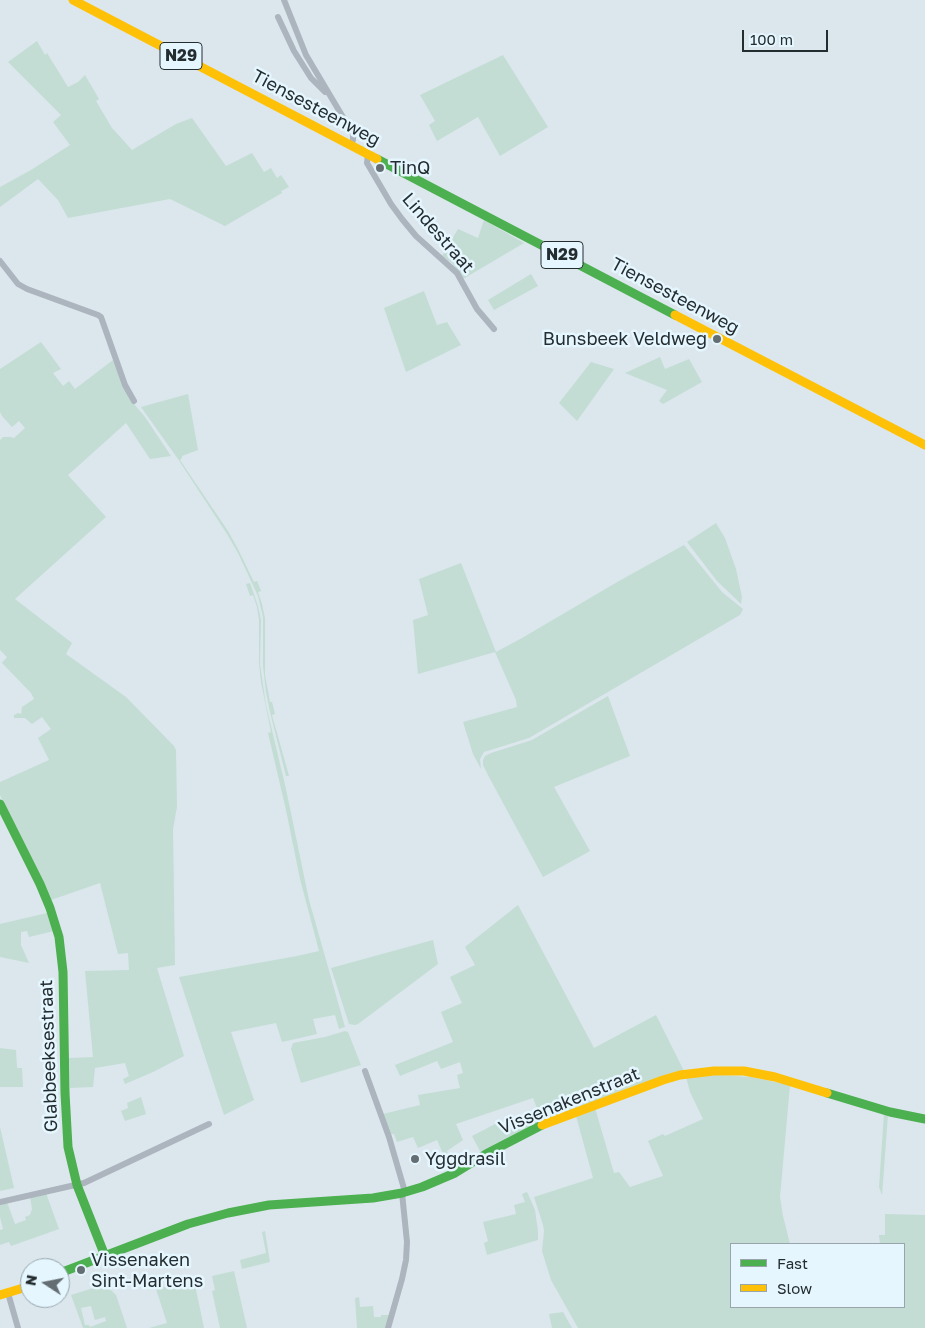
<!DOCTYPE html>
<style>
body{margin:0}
#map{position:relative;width:925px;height:1328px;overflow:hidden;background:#dbe7ec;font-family:"Golos Text",sans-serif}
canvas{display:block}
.legend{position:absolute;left:730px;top:1243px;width:175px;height:65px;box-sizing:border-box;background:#e5f6fe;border:1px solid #98a6ac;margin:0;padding:6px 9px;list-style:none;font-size:15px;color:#242d30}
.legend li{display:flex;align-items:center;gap:10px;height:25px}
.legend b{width:25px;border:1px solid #98a6ac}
.north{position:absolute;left:20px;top:1258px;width:50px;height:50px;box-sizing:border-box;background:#e5f6fe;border:1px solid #98a6ac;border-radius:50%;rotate:281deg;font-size:14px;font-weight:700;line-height:20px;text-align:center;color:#242d30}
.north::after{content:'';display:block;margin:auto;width:18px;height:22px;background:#646e72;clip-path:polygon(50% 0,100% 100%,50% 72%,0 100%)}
.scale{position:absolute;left:742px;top:30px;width:86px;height:22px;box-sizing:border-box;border:2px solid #242d30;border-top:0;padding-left:6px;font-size:15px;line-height:18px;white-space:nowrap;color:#242d30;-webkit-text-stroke:4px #e5f6fe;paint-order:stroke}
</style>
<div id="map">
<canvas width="925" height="1328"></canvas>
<ul class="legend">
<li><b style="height:6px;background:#4caf50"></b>Fast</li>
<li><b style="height:6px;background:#ffc107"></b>Slow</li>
</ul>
<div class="north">N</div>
<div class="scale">100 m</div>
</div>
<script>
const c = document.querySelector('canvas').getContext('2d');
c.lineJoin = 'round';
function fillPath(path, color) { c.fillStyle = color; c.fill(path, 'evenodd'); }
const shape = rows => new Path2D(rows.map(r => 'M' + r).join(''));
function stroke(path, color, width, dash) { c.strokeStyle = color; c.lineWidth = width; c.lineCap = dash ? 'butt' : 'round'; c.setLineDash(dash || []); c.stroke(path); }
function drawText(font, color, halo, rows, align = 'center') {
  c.font = font + ' "Golos Text",sans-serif'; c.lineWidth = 5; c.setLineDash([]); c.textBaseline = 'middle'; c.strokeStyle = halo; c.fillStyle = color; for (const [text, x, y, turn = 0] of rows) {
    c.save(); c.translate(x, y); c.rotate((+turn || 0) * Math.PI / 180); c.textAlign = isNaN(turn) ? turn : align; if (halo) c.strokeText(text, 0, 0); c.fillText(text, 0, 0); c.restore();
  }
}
fillPath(shape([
 [37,41,45,55,47,53,68,87,78,82,85,75,99,99,96,101,112,128,132,150,176,124,192,118,226,166,252,153,264,172,271,168,277,178,281,175,289,187,281,191,282,193,225,226,170,199,68,218,58,200,38,179,0,207,0,187,31,170,70,145,53,122,61,115,8,62],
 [503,55,548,127,500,156,478,117,437,141,429,125,435,121,420,95],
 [484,220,524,243,463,279,452,263,442,256,458,229,478,238],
 [531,274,538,286,494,310,488,300],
 [424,291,437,325,447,322,461,345,406,372,384,308],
 [41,342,61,369,53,373,63,386,69,381,75,389,113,360,129,398,145,417,171,456,150,459,126,423,68,475,106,517,15,599,72,643,66,654,126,697,174,746,176,750,177,807,173,829,175,965,157,968,184,1056,153,1072,125,1084,123,1079,129,1076,125,1063,95,1068,93,1087,70,1088,69,1058,93,1057,85,971,129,970,128,953,118,954,100,883,51,900,0,795,0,782,49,760,38,738,51,729,42,717,32,724,25,718,14,718,14,715,18,713,21,714,22,707,34,699,31,693,2,663,7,657,0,650,0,440,3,437,10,437,14,438,25,428,19,421,12,427,2,416,0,412,0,369],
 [660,357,665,369,689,359,702,382,663,404,659,401,667,390,625,373],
 [591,362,614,369,577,421,559,403],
 [188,394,198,450,182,456,182,458,180,460,228,531,238,549,254,582,257,581,261,591,258,592,262,604,265,618,265,675,270,702,272,702,275,714,272,715,289,776,286,776,270,712,266,692,263,666,263,617,258,596,238,553,227,534,178,459,141,407],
 [716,523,725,538,736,569,742,597,741,604,717,581,687,542],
 [684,545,722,592,743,609,740,615,529,738,484,752,480,759,481,769,473,754,463,722,517,707,516,700,495,652,418,674,413,620,428,615,419,579,461,563,496,652,522,638,619,581],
 [250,583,258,606,261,620,260,664,266,705,286,789,309,900,345,1027,339,1029,335,1015,313,1019,317,1034,282,1042,276,1023,231,1032,254,1100,224,1115,179,977,297,956,319,951,300,879,286,810,268,733,271,732,261,682,259,664,259,620,257,607,253,595,250,596,246,584],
 [608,696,630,756,554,787,590,851,543,877,489,777,483,765,483,760,485,756,491,753,532,740],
 [518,905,594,1048,656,1015,684,1071,481,1153,472,1136,499,1122,504,1133,539,1113,533,1098,456,1124,463,1140,447,1151,448,1155,444,1156,437,1140,418,1148,413,1137,397,1142,394,1134,389,1134,383,1114,420,1105,418,1095,460,1088,457,1075,463,1073,460,1062,441,1069,437,1061,400,1076,395,1065,453,1042,441,1012,462,1003,450,977,475,965,465,947],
 [47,913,54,931,29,937,27,931,21,932,21,945,29,963,0,957,0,924],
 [433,940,438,964,358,1024,355,1025,349,1024,331,968],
 [345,1031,348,1032,361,1065,301,1083,291,1049,293,1043,325,1037],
 [0,1048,16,1050,17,1068,22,1068,23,1087,0,1087],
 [716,1075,751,1077,790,1085,780,1197,783,1216,790,1244,731,1244,731,1307,904,1307,904,1244,880,1244,879,1235,885,1235,885,1214,925,1215,925,1328,578,1328,551,1280,542,1251,544,1231,543,1225,534,1197,593,1178,576,1116,595,1108,614,1173,619,1172,630,1187,663,1176,648,1141,663,1134,665,1136,703,1119,690,1092,686,1077],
 [141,1097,146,1114,125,1121,121,1111,128,1108,127,1103],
 [884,1113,888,1115,882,1195,879,1187],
 [0,1127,14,1188,0,1191],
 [527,1192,535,1210,538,1231,538,1240,487,1255,484,1243,488,1241,483,1222,516,1214,514,1205,525,1202,522,1194],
 [46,1193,59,1229,11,1246,9,1242,0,1245,0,1230,3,1229,0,1217,0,1204,7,1202,15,1224,26,1220,25,1217,30,1215,32,1209,30,1197],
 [265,1231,270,1262,242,1269,240,1260,266,1253,262,1232],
 [234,1271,247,1328,220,1328,212,1291,215,1290,212,1276],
 [194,1280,204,1328,149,1328,167,1323,156,1289],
 [100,1286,111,1290,116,1295,127,1328,83,1328,71,1295],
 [91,1306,95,1320,105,1317,106,1321,90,1327,89,1325,85,1325,81,1308],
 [359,1297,360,1307,373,1306,374,1317,381,1317,381,1315,391,1315,387,1328,357,1328,355,1298],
 [563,1312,572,1328,552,1328,549,1314]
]), '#c3ddd4');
stroke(shape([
 [284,0,306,55,353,134,353,140,351,145],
 [278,17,294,51,311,78,325,92],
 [368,154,367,163,391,204,402,219,416,236,457,273,477,309,494,329],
 [0,261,18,284,27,289,98,315,101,317,125,385,134,401],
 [365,1071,389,1137,405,1192],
 [0,1202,84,1183,209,1124],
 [8,1293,18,1328],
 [388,1328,402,1279,406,1260,407,1242,402,1193]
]), '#acb4be', 6);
stroke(shape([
 [377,159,675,315],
 [0,804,40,884,50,908,59,937,63,972,65,1093,68,1147,77,1185,105,1256],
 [827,1093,890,1112,925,1119],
 [60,1273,188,1224,228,1213,269,1205,373,1198,402,1193,422,1187,455,1173,486,1154,542,1125]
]), '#4caf50', 9);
stroke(shape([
 [73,0,377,159],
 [675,315,925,445],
 [542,1125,663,1080,680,1075,714,1071,744,1071,775,1077,827,1093],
 [0,1295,30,1286]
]), '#ffc107', 9);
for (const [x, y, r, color] of [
 [380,168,5,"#646e72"],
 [717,339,5,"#646e72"],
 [415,1159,5,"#646e72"],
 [81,1270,5,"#646e72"]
]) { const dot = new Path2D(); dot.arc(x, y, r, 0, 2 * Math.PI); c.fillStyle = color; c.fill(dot); stroke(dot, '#e5f6fe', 2); }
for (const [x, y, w] of [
 [181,56,42],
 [562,255,42]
]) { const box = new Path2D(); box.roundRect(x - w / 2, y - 13.5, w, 27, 4); c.fillStyle = '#e5f6fe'; c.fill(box); stroke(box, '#242d30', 1); }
drawText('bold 16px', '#242d30', null, [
 ["N29",181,56],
 ["N29",562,255]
]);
drawText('18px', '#242d30', '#e5f6fe', [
 ["Tiensesteenweg",316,108,28],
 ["Lindestraat",438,233,49],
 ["Tiensesteenweg",675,296,28],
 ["Glabbeeksestraat",49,1056,-92],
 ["Vissenakenstraat",569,1101,-22]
]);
drawText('18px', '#242d30', '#e5f6fe', [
 ["TinQ",390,168],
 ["Bunsbeek Veldweg",707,339,"right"],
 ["Yggdrasil",425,1159],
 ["Vissenaken",91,1260],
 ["Sint-Martens",91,1281]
], 'left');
</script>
